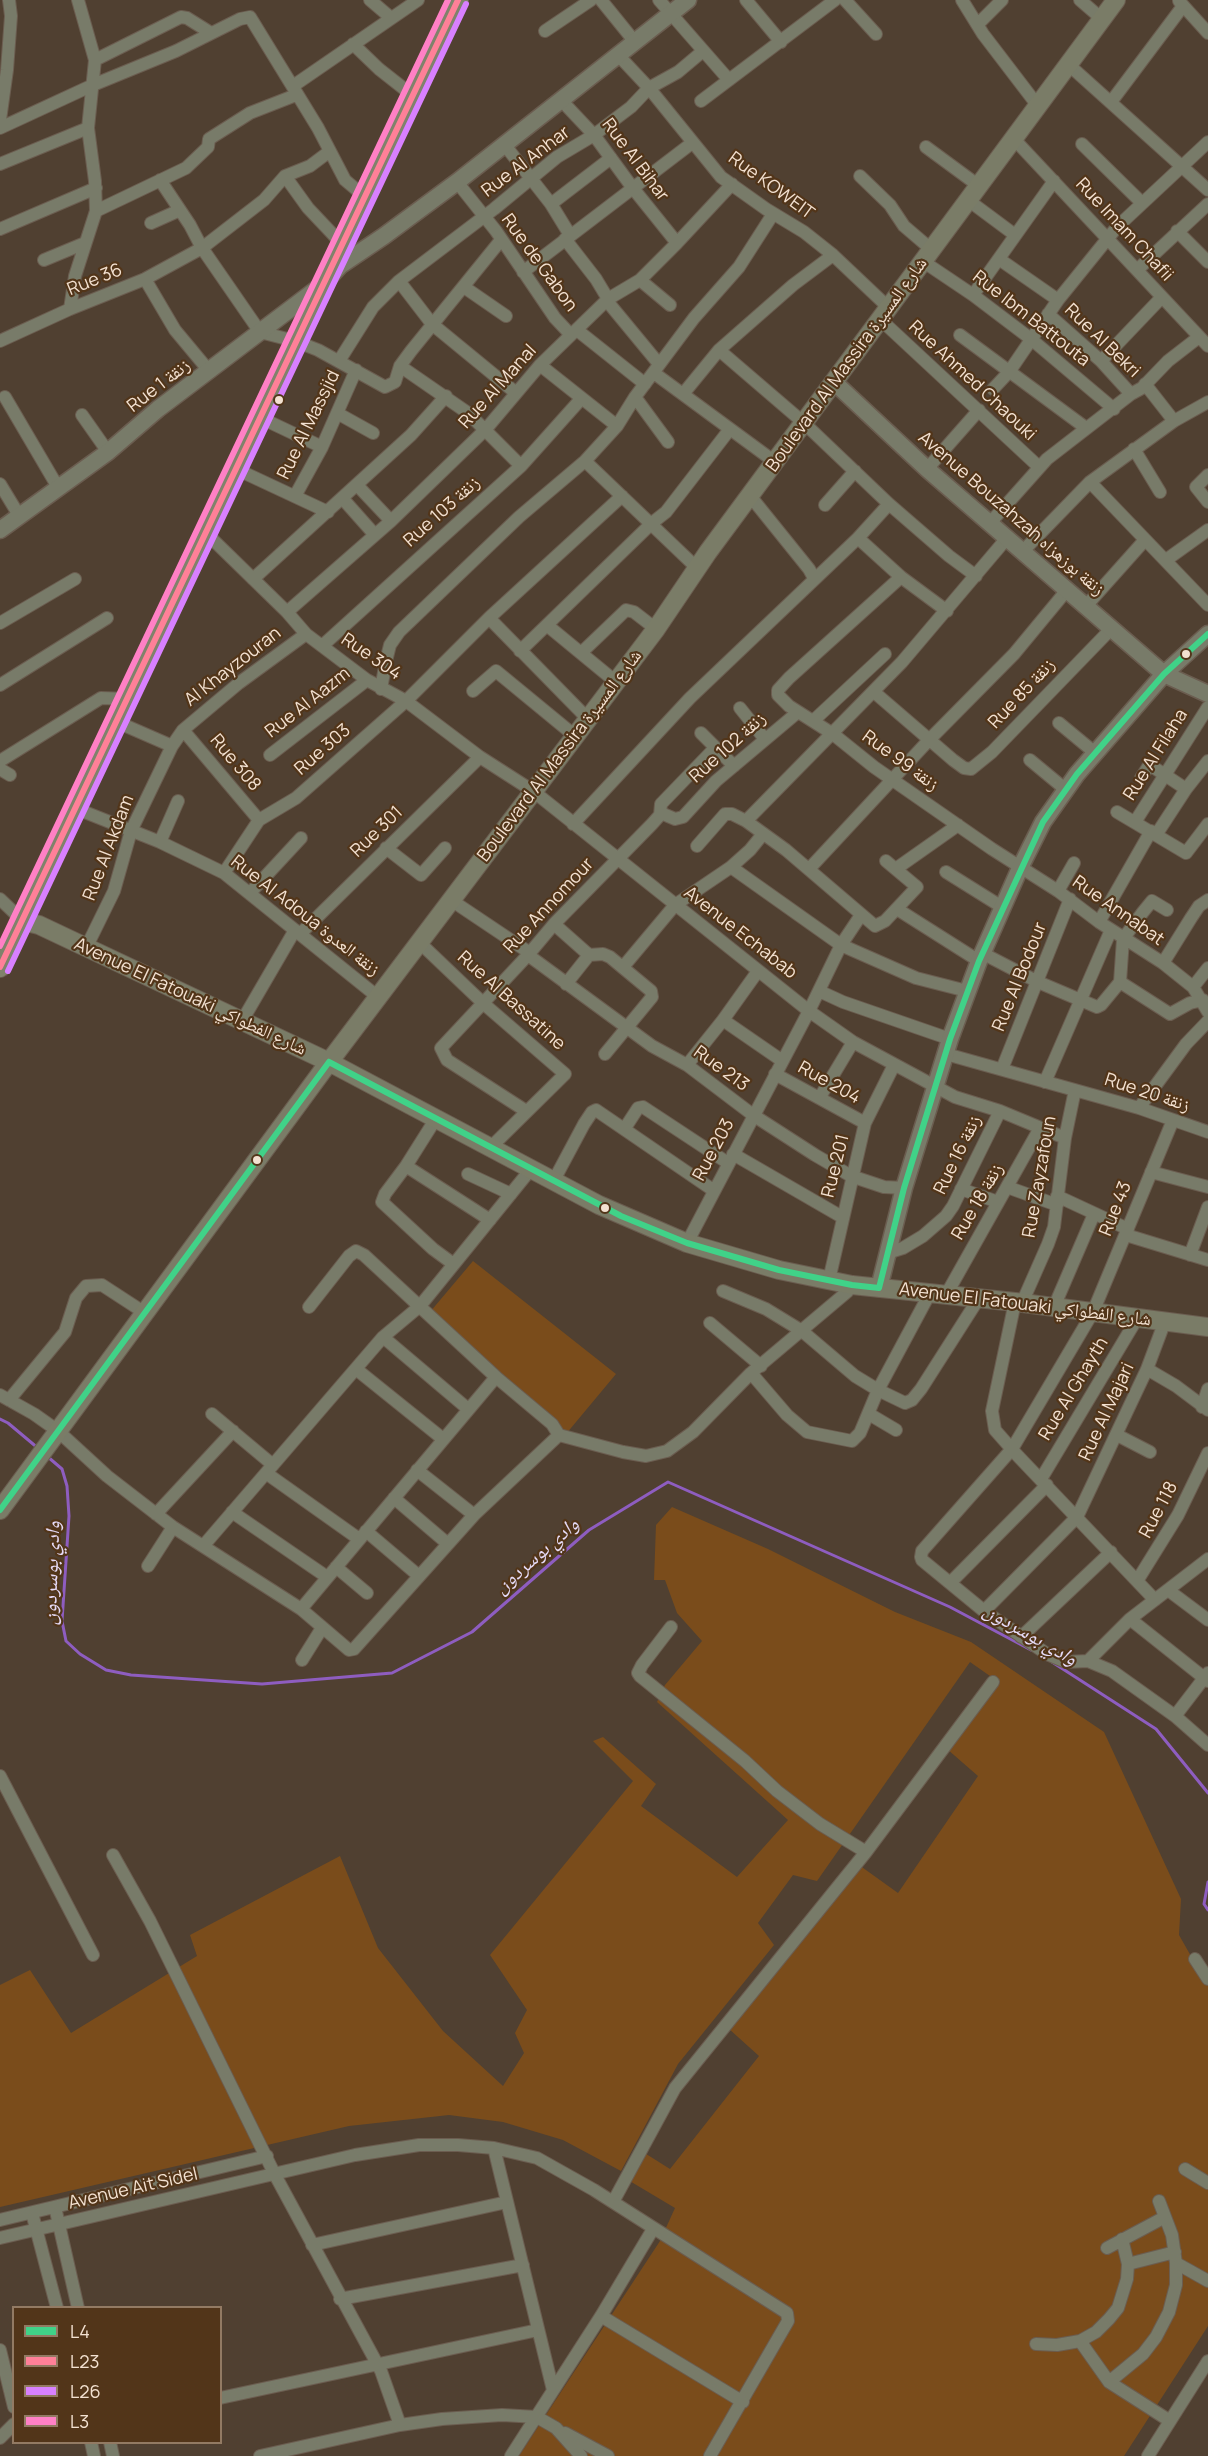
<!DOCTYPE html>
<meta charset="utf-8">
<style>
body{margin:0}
#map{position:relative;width:1208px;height:2456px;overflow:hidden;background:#504031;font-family:Manrope,sans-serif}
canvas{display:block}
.legend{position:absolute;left:12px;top:2306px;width:210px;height:138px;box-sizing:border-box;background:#523519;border:2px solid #927a63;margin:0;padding:8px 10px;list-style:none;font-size:18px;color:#f3e1d1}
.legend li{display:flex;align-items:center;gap:12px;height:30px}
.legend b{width:30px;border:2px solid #927a63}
</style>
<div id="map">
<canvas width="1208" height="2456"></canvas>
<ul class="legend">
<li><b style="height:8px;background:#40d288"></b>L4</li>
<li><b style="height:8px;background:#ff8098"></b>L23</li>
<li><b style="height:8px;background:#d880ff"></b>L26</li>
<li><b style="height:8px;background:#ff80c5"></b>L3</li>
</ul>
</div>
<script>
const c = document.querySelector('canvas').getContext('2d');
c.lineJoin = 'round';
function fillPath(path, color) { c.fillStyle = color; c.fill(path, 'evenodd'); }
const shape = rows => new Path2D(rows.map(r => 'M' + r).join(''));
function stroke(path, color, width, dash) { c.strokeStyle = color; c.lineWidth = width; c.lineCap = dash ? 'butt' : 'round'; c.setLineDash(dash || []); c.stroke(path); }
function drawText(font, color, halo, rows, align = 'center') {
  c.font = font + ' Manrope,"Noto Naskh Arabic",sans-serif'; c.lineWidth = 4.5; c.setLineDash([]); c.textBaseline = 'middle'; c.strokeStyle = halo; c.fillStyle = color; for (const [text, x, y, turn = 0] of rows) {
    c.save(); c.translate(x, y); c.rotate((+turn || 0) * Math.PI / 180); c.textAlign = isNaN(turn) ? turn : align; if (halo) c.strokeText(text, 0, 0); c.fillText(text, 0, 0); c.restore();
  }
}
fillPath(shape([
 [473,1261,616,1374,566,1434,430,1312],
 [672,1507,768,1549,895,1612,971,1642,1104,1732,1181,1899,1179,1935,1208,1986,1208,2326,1124,2456,519,2456,660,2241,675,2208,628,2180,643,2152,670,2169,759,2056,728,2028,859,1865,898,1893,978,1776,947,1749,1000,1683,970,1662,817,1881,793,1875,758,1923,774,1945,678,2064,621,2171,563,2140,503,2122,449,2115,349,2126,0,2207,0,1985,30,1970,71,2033,197,1956,190,1935,340,1856,378,1948,443,2031,503,2086,524,2053,515,2033,527,2010,490,1955,633,1781,593,1741,603,1737,656,1784,641,1806,737,1877,788,1820,657,1702,665,1685,702,1641,677,1613,665,1580,654,1580,656,1525]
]), '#7a4c1b');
stroke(shape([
 [0,1419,8,1423,39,1449],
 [48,1457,62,1469,67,1486,69,1516,62,1621,66,1641,80,1654,106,1670,131,1675,262,1684,392,1673,472,1632,589,1530,668,1482,950,1607,1031,1650],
 [1052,1662,1156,1729,1208,1793],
 [1208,1882,1204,1904,1208,1910]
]), '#8e5dc0', 3);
const minor = shape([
 [370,0,390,17],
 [601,0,635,42],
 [659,0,729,80],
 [746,0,781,42],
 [845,0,876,34],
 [962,0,983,34,1038,106],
 [1080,0,1102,19],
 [1179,1,1208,33],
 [978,24,1002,0],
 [545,31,591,0],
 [353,44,379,69,412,95],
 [619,56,649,88,721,177,766,209,804,232,833,255,889,308],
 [95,60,181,17,187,18,211,33],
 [1069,65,1208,190],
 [293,86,418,0],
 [561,100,594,135,632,187,677,243],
 [701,101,835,0],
 [1111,102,1183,6],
 [0,120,7,70,11,16,9,0],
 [0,128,93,85,176,51,240,19,250,17,318,128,345,180,364,196],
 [1014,139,1208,346],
 [504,144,551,204,570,235],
 [1082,144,1142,203],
 [926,147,979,186],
 [0,164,88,128],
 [285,176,308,208,342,244],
 [860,176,890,205,904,226,932,250],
 [160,180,190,225,202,248,260,332,295,341,318,350,385,387,395,382,400,366,411,351,501,240],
 [457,182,496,231,555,318,571,335],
 [968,200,1015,235],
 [551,204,611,158],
 [96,211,186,168,208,147,209,139,250,113,296,95],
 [151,223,180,210],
 [0,229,96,188],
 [1177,231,1208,262],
 [565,239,596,279,608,299],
 [999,259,1058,300],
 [44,260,85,243],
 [924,262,973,295,1031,339,1114,409],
 [1137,270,1208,204],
 [523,272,692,143],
 [145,279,175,330,210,372],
 [640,280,670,305],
 [399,281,432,324,516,393],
 [464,287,506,316],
 [973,295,1054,181],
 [607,301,659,364],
 [70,309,75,276,96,211,95,181,88,128,95,60,78,0],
 [1048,314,1101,361,1131,394],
 [881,320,1039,467],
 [577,330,645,384],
 [960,335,1086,428],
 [0,341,70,309,145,279,202,248,264,200,285,176,310,166,330,151],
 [719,350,804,423,889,504,949,556,976,576],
 [339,361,373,307,399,281,494,209,557,157,594,135,631,107,649,88,678,72,703,51],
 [1101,361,1162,297],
 [540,365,617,426],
 [400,366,468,413,521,466],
 [654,373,775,462],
 [1145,384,1174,421],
 [993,389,1009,372,1058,300,1117,227,1208,142],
 [683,394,719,350,793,285,833,255],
 [5,397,59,489],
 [635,397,668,442],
 [337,413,373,433],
 [82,415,108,452],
 [261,418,322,447],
 [1134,449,1160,492],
 [585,461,697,568],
 [236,469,328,512],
 [927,469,979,410],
 [1208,475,1196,487,1208,502],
 [1090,482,1208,605],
 [0,484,20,517],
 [357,485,391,521],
 [295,496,322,447,356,370],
 [751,497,809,569,814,578],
 [343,499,375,535],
 [825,505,855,471],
 [990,523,1047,459,1131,394,1142,388,1168,361,1199,337],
 [206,533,287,612,306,634,367,680,406,701,480,757,533,791,809,1011,853,1042,955,1097,1000,1111,1065,1138],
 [858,538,901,577,947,611],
 [1023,551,1090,482,1174,421,1208,402],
 [1166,560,1208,530],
 [901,577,789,678,778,690,778,695,789,706,833,734,874,767,992,849,1058,891,1099,922,1163,963,1193,987,1208,1012],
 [253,579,411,435,446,396],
 [1086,606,1144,541],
 [287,612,391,521,486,429,540,365,608,299,640,280,677,243,732,184],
 [489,618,588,719],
 [0,623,75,579],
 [548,626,616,682],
 [322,646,521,466,581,399],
 [520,651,652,523,666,512,730,429],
 [581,653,626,610,634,612,656,629],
 [0,685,107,618],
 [381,689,386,661,390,645,399,632,519,517,585,461,617,426,635,397,694,318,739,267,773,214],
 [473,691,496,671,575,736],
 [874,692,953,760,964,768,971,769,992,752,1112,628],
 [740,708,764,738],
 [813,721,885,654],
 [117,722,172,746],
 [1059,723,1094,752],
 [183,730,259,820],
 [701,733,734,766],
 [270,755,367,680],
 [1030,760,1065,789],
 [0,761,101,698,128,699],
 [0,769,10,775],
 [1141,778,1148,767,1153,767,1186,789],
 [77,809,160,842,224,873,378,997],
 [1117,812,1186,853,1208,824],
 [661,813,675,819,683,817,716,781,798,712],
 [746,821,902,662,1007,538],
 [1135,822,1208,707],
 [573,824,690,698,858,538,889,504],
 [1156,835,1186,789,1208,761],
 [160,842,178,801],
 [697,846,725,814,732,814,746,821,786,850,875,926,885,921,917,887,886,861],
 [386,848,421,875,445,848],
 [731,867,841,945,916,978,967,991],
 [897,868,958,825],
 [809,869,929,740,1014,654,1067,590],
 [946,872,1002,907],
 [224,873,259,820,296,798,406,701,489,618,622,496],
 [1058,891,1074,863],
 [250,893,301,838],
 [0,899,23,921],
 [451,900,530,953],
 [897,909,979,961],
 [1099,922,1151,831],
 [554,924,589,955,603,954,610,957,651,991,652,997,605,1054],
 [300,934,480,757],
 [419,942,484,1004,565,1074,491,1147],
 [86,948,114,891,131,831,172,746,183,730,239,683,306,634],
 [982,953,1038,982,1097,1007,1101,1005,1120,982,1123,939,1143,912,1152,901,1167,910],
 [528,955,652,1046,687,1065,753,1115,815,1155,851,1176,884,1187,904,1188],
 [1163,963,1191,918,1199,906,1208,900],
 [623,967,675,905,731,867,750,850,763,834],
 [1120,982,1170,1014,1190,1003,1203,1000],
 [566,984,589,955],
 [1193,987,1208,968],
 [819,991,843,1002,950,1039],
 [723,1020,781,1060],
 [242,1021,295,930],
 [946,1054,1139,1108,1208,1132],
 [687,1065,723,1020,758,971],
 [1002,1069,1070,899],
 [775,1074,865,1123],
 [1045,1082,1111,930],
 [820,1097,853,1042],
 [1139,1108,1186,1044,1208,1021],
 [526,1111,447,1060,441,1048,528,955,554,924,652,824,660,815,661,804,715,748],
 [435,1120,406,1166,385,1194,382,1202,433,1249,452,1263],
 [1173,1120,1093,1312,1012,1449,922,1551,921,1557,922,1560,984,1611,1047,1654,1066,1662,1088,1661,1112,1671,1175,1716,1208,1745],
 [625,1128,638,1108,643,1107,728,1163],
 [733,1154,842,1217],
 [406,1166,490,1220],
 [1151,1172,1208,1187],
 [468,1174,511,1194],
 [553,1182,584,1124,592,1112,596,1110,713,1190],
 [1007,1187,1057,1205],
 [961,1189,998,1202],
 [1057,1196,1128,1229],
 [1126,1235,1208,1260],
 [687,1243,809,1011,841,945,861,915],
 [887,1253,903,1248,923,1236,946,1216,953,1206,1000,1111],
 [1190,1255,1208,1207],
 [829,1280,865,1123,894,1065],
 [723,1291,766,1309,802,1331,855,1376,878,1390,905,1403,912,1400,921,1389,979,1298],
 [946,1295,1040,1128],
 [1015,1302,992,1411,995,1430,1017,1455,1155,1600],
 [1022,1303,1048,1244,1054,1227,1065,1138,1075,1090],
 [309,1307,349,1256,356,1251,364,1255,496,1377,552,1424,559,1435,623,1452,646,1456,667,1451,693,1432,751,1373,847,1292,852,1285],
 [1054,1307,1094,1214],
 [710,1323,761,1366],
 [383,1337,468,1409],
 [356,1369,443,1439],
 [1147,1369,1176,1386,1208,1410],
 [751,1373,787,1415,807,1432,852,1441,860,1433,878,1390,930,1293],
 [0,1395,34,1414,58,1431,107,1476,173,1527,301,1609,349,1650,354,1649,474,1515,559,1435],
 [9,1400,65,1332,76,1298,86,1286,102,1285,145,1313],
 [1202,1407,1208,1389],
 [212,1414,273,1465],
 [869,1414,896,1430],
 [1117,1435,1150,1452],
 [417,1470,474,1515],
 [266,1473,359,1539],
 [1041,1479,1138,1317],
 [394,1498,448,1544],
 [232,1512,327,1577],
 [156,1514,233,1431],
 [366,1531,419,1576],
 [204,1545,383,1337,420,1306,531,1169],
 [148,1566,173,1527],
 [336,1567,367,1593],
 [1137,1581,1178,1515,1208,1453],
 [950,1583,1047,1485],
 [1168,1590,1208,1620],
 [301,1609,496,1377],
 [984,1611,1077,1517,1147,1369,1165,1321],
 [1130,1619,1208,1681],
 [671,1627,642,1665,638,1673,640,1676,745,1761,777,1791,820,1824,866,1852],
 [1021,1637,1111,1552],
 [302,1660,322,1628],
 [1088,1661,1130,1619,1208,1559],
 [1175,1716,1208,1673],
 [0,1776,93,1955],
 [113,1855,150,1921,274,2173,381,2371,400,2425],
 [1195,1959,1208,1979],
 [494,2148,553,2390],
 [1185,2169,1208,2183],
 [613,2202,675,2088,866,1852,993,1682],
 [55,2207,78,2308],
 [32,2213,57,2308],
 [0,2220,267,2156],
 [0,2238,355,2155,419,2145,458,2145,494,2148,537,2158,594,2190,787,2313,788,2321,710,2456],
 [312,2245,507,2202],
 [1107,2248,1165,2217],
 [1176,2263,1208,2281],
 [1128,2264,1175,2252],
 [340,2299,523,2265],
 [601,2316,743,2402],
 [1080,2341,1109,2382,1170,2421],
 [1036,2344,1057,2345,1080,2341,1096,2332,1109,2319,1118,2308,1127,2279,1128,2264,1122,2239],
 [0,2350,14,2407],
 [1109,2382,1143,2354,1156,2337,1169,2312,1176,2285,1176,2263,1172,2235,1159,2201],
 [220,2398,538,2330],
 [565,2433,608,2456],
 [0,2438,14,2424],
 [91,2442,94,2456],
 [110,2442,113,2456],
 [260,2456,400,2425,442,2419,502,2415,537,2417,556,2428,581,2456],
 [511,2456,601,2316,653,2229],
 [1148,2456,1208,2361]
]);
const tertiary = shape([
 [834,382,927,469,1164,674,1208,694],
 [0,530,108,452,158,409,322,285,341,265,384,236,457,182,688,0],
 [879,1288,904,1188,950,1039,979,961,1020,868,1043,822,1077,774,1164,674,1208,634]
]);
const secondary = shape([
 [23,921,39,925,329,1062,599,1205,687,1243,779,1270,852,1285,1015,1302,1208,1327],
 [0,1510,329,1062,656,629,708,552,1116,0]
]);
const primary = shape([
 [0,967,458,0]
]);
stroke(minor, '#6b5d50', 14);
stroke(tertiary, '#6b5d50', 19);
stroke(secondary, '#6b5d50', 20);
stroke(primary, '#6b5d50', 22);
stroke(minor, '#787b69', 12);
stroke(tertiary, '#787b69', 16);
stroke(secondary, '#7a7c67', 18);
stroke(primary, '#80826b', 20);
stroke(shape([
 [329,1062,621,1216,687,1243,779,1270,852,1285,879,1288],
 [879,1288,904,1188,950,1039,979,961,1043,822,1077,774,1164,674,1208,634],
 [0,1510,329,1062]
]), '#40d288', 6);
stroke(shape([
 [0,967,458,0]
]), '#ff8098', 6);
stroke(shape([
 [8,971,466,4]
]), '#d880ff', 6);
stroke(shape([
 [0,946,448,0]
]), '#ff80c5', 6);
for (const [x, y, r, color] of [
 [279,400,5,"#f3e1d1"],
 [1186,654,5,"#f3e1d1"],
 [257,1160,5,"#f3e1d1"],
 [605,1208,5,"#f3e1d1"]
]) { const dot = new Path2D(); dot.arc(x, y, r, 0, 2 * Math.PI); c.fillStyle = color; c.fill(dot); stroke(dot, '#523519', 2); }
drawText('18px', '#f3e1d1', '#523519', [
 ["Rue Al Bihar",635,160,53],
 ["Rue Al Anhar",526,162,-37],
 ["Rue KOWEIT",771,186,36],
 ["Rue Imam Chafii",1124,230,47],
 ["Rue de Gabon",539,263,54],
 ["Rue 36",95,280,-22],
 ["Rue Ibm Battouta",1031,319,38],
 ["Rue Al Bekri",1102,341,44],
 ["Boulevard Al Massira شارع المسيرة",847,365,-54],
 ["Rue Ahmed Chaouki",972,381,43],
 ["Rue 1 زنقة",159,386,-38],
 ["Rue Al Manal",498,387,-48],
 ["Rue Al Massjid",309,425,-64],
 ["Rue 103 زنقة",442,512,-42],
 ["Avenue Bouzahzah زنقة بوزهزاه",1011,514,41],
 ["Rue 304",371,657,34],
 ["Al Khayzouran",233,667,-38],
 ["Rue 85 زنقة",1022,694,-47],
 ["Rue Al Aazm",308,703,-38],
 ["Rue 102 زنقة",728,748,-42],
 ["Rue 303",323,750,-41],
 ["Rue Al Filaha",1156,755,-58],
 ["Boulevard Al Massira شارع المسيرة",560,756,-53],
 ["Rue 99 زنقة",900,761,36],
 ["Rue 308",235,763,50],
 ["Rue 301",377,832,-44],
 ["Rue Al Akdam",109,848,-69],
 ["Rue Annomour",549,906,-47],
 ["Rue Annabat",1118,911,35],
 ["Rue Al Adoua زنقة العدوة",305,916,38],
 ["Avenue Echabab",740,933,38],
 ["Rue Al Bodour",1020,977,-68],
 ["Avenue El Fatouaki شارع الفطواكي",190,997,25],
 ["Rue Al Bassatine",511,1001,42],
 ["Rue 213",721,1069,36],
 ["Rue 204",829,1083,29],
 ["Rue 20 زنقة",1147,1093,18],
 ["Rue 203",714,1150,-62],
 ["Rue 16 زنقة",958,1155,-64],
 ["Rue 201",836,1166,-76],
 ["Rue Zayzafoun",1040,1177,-80],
 ["Rue 18 زنقة",978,1202,-60],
 ["Rue 43",1116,1209,-68],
 ["Avenue El Fatouaki شارع الفطواكي",1025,1305,7],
 ["Rue Al Ghayth",1074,1389,-59],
 ["Rue Al Majari",1107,1412,-65],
 ["Rue 118",1159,1510,-62],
 ["Avenue Ait Sidel",133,2189,-13]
]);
drawText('italic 20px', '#e6dbf7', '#523519', [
 ["وادي بوسردون",537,1556,-41],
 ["وادي بوسردون",52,1573,-88],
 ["وادي بوسردون",1030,1635,30]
]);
</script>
